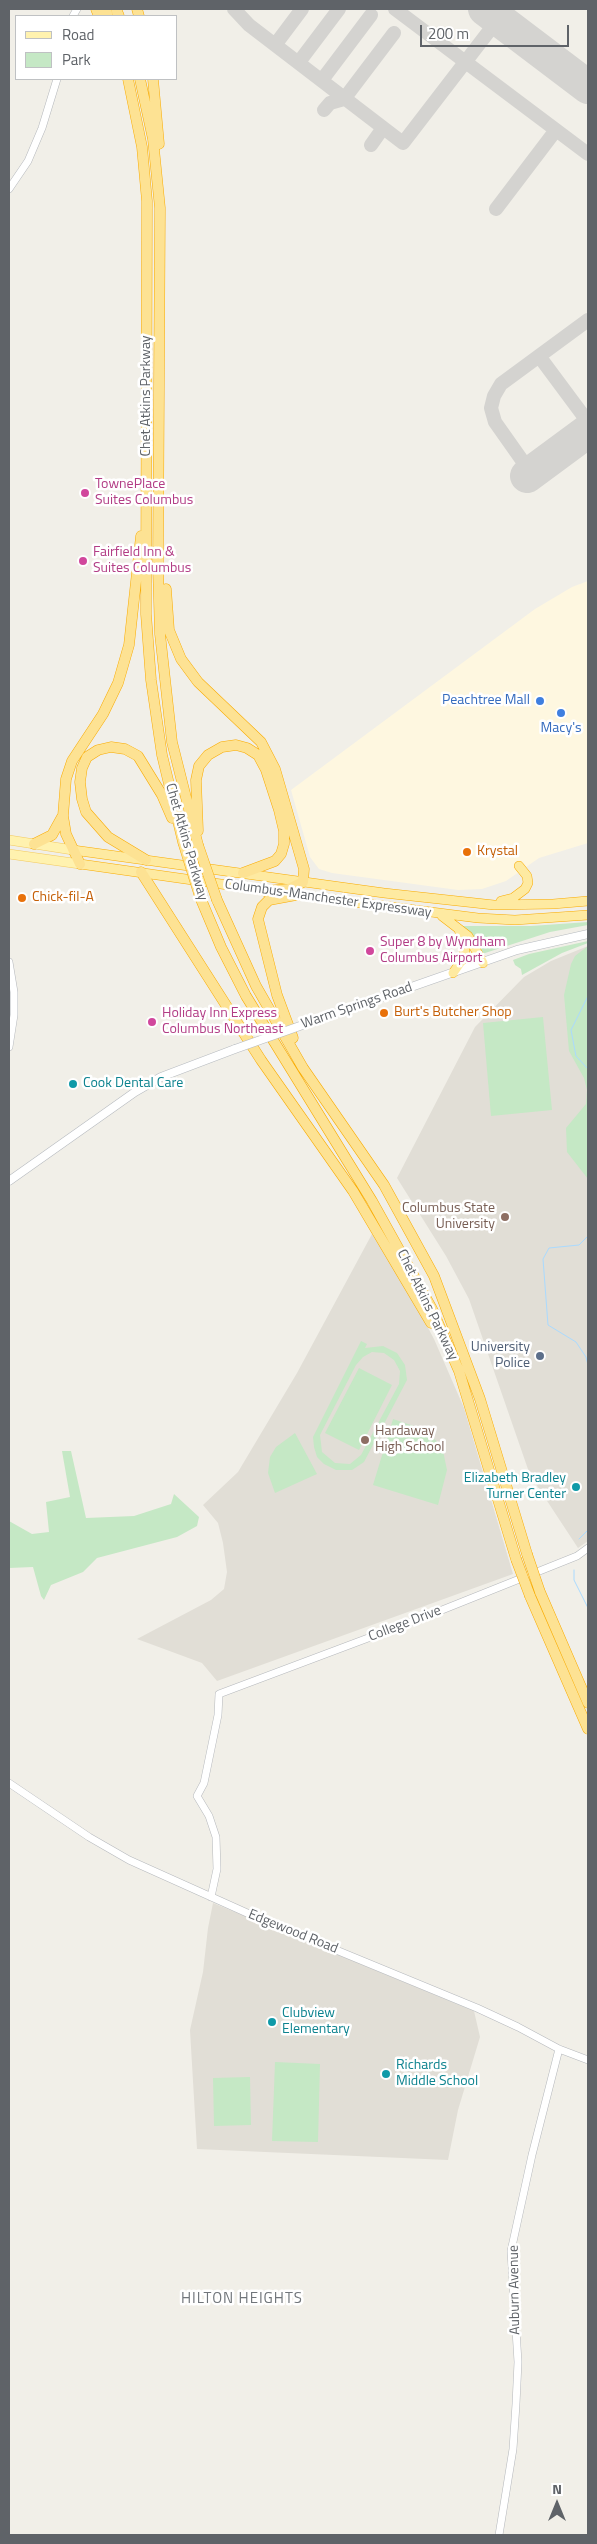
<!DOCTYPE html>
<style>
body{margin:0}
#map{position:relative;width:597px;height:2544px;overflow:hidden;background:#f1efe8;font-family:"Titillium Web",sans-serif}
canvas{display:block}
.frame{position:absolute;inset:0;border:10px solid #5f6368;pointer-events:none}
.legend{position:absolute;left:15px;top:15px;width:162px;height:65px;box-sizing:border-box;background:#fff;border:1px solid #bfc1c3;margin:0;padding:6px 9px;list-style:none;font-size:15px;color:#5f6368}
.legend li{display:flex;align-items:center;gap:10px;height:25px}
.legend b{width:25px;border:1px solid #bfc1c3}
.north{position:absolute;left:532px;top:2479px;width:50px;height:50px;-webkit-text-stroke:4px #fff;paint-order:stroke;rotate:0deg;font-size:14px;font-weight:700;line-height:20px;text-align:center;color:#5f6368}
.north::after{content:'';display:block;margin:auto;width:18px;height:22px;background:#5f6368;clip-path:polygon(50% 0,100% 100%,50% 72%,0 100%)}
.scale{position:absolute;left:420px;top:25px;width:149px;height:22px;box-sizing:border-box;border:2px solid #5f6368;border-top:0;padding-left:6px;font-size:15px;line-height:18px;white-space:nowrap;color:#5f6368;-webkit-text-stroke:4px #fff;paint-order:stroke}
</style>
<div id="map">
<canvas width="597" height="2544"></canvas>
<div class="frame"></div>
<ul class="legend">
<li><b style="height:6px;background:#fff2af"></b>Road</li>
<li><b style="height:14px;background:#c5e8c5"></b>Park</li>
</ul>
<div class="north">N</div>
<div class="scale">200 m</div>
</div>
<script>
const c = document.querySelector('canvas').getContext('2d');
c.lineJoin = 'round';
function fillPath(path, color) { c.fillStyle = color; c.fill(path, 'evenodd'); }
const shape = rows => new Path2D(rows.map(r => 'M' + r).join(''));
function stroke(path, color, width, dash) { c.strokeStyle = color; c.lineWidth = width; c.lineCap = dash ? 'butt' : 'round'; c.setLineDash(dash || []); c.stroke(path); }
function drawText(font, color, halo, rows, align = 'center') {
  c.font = font + ' "Titillium Web",sans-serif'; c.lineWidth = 5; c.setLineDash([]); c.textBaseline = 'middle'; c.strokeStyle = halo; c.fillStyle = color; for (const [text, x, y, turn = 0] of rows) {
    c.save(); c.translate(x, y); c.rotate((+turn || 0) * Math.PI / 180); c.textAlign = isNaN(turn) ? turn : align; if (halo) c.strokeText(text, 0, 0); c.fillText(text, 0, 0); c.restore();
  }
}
fillPath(shape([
 [588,581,588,843,539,858,506,881,482,889,458,890,332,873,319,869,310,857,291,790,535,609,572,587]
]), '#fef7e0');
fillPath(shape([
 [588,946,588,1541,578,1548,530,1475,469,1299,446,1256,397,1178,475,1027,524,977,551,961],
 [372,1234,411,1296,434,1339,464,1408,513,1574,217,1681,202,1663,137,1639,211,1600,224,1589,227,1572,223,1543,218,1523,203,1505,238,1472,297,1373],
 [213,1903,474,2011,480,2037,458,2110,448,2160,197,2149,190,2030,203,1972,208,1928]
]), '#e1ded6');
fillPath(shape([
 [588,922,588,925,550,932,482,954,462,926,531,926],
 [588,941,588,943,562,953,522,975,521,969,515,965,513,960,529,954],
 [588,946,588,1179,567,1152,566,1128,586,1104,587,1090,584,1078,569,1051,564,995,571,964,575,956],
 [543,1017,552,1110,491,1116,483,1023],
 [361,1341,367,1344,365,1348,383,1346,397,1353,405,1365,407,1380,364,1462,352,1470,336,1470,324,1464,317,1457,314,1447,313,1437],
 [372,1352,384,1353,394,1360,400,1371,399,1384,361,1455,350,1464,335,1463,322,1452,320,1435,356,1365,363,1357],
 [359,1368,392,1385,359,1450,325,1433],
 [393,1419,423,1429,442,1446,447,1470,438,1505,373,1485],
 [295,1433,317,1474,275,1493,268,1473,270,1457,276,1447],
 [62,1451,71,1451,86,1518,134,1516,171,1504,174,1494,199,1517,197,1526,177,1537,97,1558,83,1572,51,1585,44,1600,41,1596,33,1567,9,1568,9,1521,32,1534,49,1532,46,1502,70,1497],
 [275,2062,320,2064,318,2142,272,2141],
 [250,2077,251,2125,214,2126,213,2078]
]), '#c5e8c5');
stroke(shape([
 [588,996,571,1030,576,1056,588,1069],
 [588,1236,579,1245,549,1248,543,1259,548,1325,576,1342,586,1357,588,1365],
 [579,1539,588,1530],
 [574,1570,574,1580,588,1608]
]), '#aadaff', 1);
stroke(shape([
 [234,9,249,25,403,143,506,9],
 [395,9,588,154],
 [275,45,302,9],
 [299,62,339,9],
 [322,80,371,15],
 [324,110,330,103,344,99,394,33],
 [371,145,383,128],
 [496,209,556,130],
 [539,356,588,422],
 [531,473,495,422,491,408,494,396,501,384,588,320]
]), '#d4d3d0', 14);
stroke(shape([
 [485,9,588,87],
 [527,476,588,431]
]), '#d4d3d0', 34);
const tertiary = shape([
 [73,16,77,9],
 [9,189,28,161,42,128,57,79],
 [9,962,14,992,14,1015,9,1047],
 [9,1783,89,1837,129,1860,256,1917,477,2008,518,2027,559,2049,588,2060],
 [211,1897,217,1869,216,1837,209,1816,197,1796,204,1783,218,1715,219,1694,432,1614,577,1556,588,1548],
 [499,2535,513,2449,516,2404,518,2362,511,2251,532,2155,559,2049]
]);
const secondary = shape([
 [314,1021,517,950,588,934],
 [9,1181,135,1092,161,1077,235,1049]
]);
const primary = shape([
 [9,840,73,850],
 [9,854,80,864]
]);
const trunk = shape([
 [73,850,384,893,494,905,553,904,588,901],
 [80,864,270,891],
 [290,894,478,918,515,920,588,915],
 [501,901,513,898,525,889,528,883,527,876,519,866],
 [442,916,468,936,483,963],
 [453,973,462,960,465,951,464,939,459,930]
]);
const motorway = shape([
 [96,9,99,16],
 [105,9,108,16],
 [116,9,119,16],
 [137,9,139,16],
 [128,79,142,147,147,201,146,614,151,680,162,755,183,842],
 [140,79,153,139,160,208,158,567,160,634,172,742,198,845],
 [153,79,159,144],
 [166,589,169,630,181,659,198,682,261,742,275,769,304,869,303,882,289,889,265,891],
 [198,831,196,780,199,766,208,755,222,747,236,745,247,748,258,755,266,770,279,810,284,831,284,844,281,854,275,861,243,873],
 [34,844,52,835,62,817],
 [146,860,108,837,86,812,82,799,80,782,82,768,87,757,98,750,111,747,125,749,138,756,162,795,172,818],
 [80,864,66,834,63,816,66,779,72,761,103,714,118,683,129,645,141,536],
 [141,872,261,1060,353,1191,431,1323],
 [200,897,221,947,246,996,372,1201,432,1309,459,1371,516,1559],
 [217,900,256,986,303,1068,384,1185,434,1276,480,1399,527,1554],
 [293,1038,277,995,258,919,262,907,269,900,296,895],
 [540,1592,588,1703],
 [530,1596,588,1729]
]);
stroke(tertiary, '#b5b8bc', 8);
stroke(secondary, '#b6babf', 9);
stroke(primary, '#f2c960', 10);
stroke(trunk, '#f9ab00', 10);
stroke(motorway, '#f9ab00', 11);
stroke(tertiary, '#fff', 7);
stroke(secondary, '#fff', 8);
stroke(primary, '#fff2af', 9);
stroke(trunk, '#feeaa1', 9);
stroke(motorway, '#fde293', 10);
const secondaryBridge = shape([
 [235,1049,314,1021]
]);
const motorwayBridge = shape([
 [183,842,200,897],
 [198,845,217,900],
 [527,1554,540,1592],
 [516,1559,530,1596]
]);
stroke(secondaryBridge, '#b6babf', 9, []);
stroke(motorwayBridge, '#f9ab00', 11, []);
stroke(secondaryBridge, '#fff', 8);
stroke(motorwayBridge, '#fde293', 10);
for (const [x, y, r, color] of [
 [85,493,5,"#d1479c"],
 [83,561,5,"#d1479c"],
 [540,701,5,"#3f7fe0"],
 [561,713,5,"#3f7fe0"],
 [467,852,5,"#e8710a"],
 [22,898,5,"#e8710a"],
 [370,951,5,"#d1479c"],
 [384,1013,5,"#e8710a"],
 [152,1022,5,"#d1479c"],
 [73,1084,5,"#0f9aa8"],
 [505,1217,5,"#8d6e63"],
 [540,1356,5,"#5c6f8a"],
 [365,1440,5,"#8d6e63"],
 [576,1487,5,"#0f9aa8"],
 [272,2022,5,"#0f9aa8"],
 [386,2074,5,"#0f9aa8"]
]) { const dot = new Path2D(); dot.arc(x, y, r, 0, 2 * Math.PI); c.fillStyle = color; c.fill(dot); stroke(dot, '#fff', 2); }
drawText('14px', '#5f6368', '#fff', [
 ["Chet Atkins Parkway",147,396,-90],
 ["Chet Atkins Parkway",186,842,74],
 ["Columbus-Manchester Expressway",328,899,8],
 ["Warm Springs Road",357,1006,-19],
 ["Chet Atkins Parkway",427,1305,64],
 ["College Drive",405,1624,-21],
 ["Edgewood Road",293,1932,22],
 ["Auburn Avenue",515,2290,-91]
]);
drawText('14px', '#b23c85', '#fff', [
 ["TownePlace",95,485],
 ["Suites Columbus",95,501],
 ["Fairfield Inn &",93,553],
 ["Suites Columbus",93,569],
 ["Super 8 by Wyndham",380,943],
 ["Columbus Airport",380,959],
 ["Holiday Inn Express",162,1014],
 ["Columbus Northeast",162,1030]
], 'left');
drawText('14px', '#366cbe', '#fff', [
 ["Peachtree Mall",530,701],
 ["Macy's",561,729,"center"]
], 'right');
drawText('14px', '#c56008', '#fff', [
 ["Krystal",477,852],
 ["Chick-fil-A",32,898],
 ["Burt's Butcher Shop",394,1013]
], 'left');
drawText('14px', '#0d838f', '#fff', [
 ["Cook Dental Care",83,1084],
 ["Elizabeth Bradley",566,1479,"right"],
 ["Turner Center",566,1495,"right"],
 ["Clubview",282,2014],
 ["Elementary",282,2030],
 ["Richards",396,2066],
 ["Middle School",396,2082]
], 'left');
drawText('14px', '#785e54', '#fff', [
 ["Columbus State",495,1209],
 ["University",495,1225],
 ["Hardaway",375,1432,"left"],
 ["High School",375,1448,"left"]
], 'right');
drawText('14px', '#4e5e75', '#fff', [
 ["University",530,1348],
 ["Police",530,1364]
], 'right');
c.letterSpacing = '1px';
drawText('15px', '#70757a', '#fff', [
 ["HILTON HEIGHTS",242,2299]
]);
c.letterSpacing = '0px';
</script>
